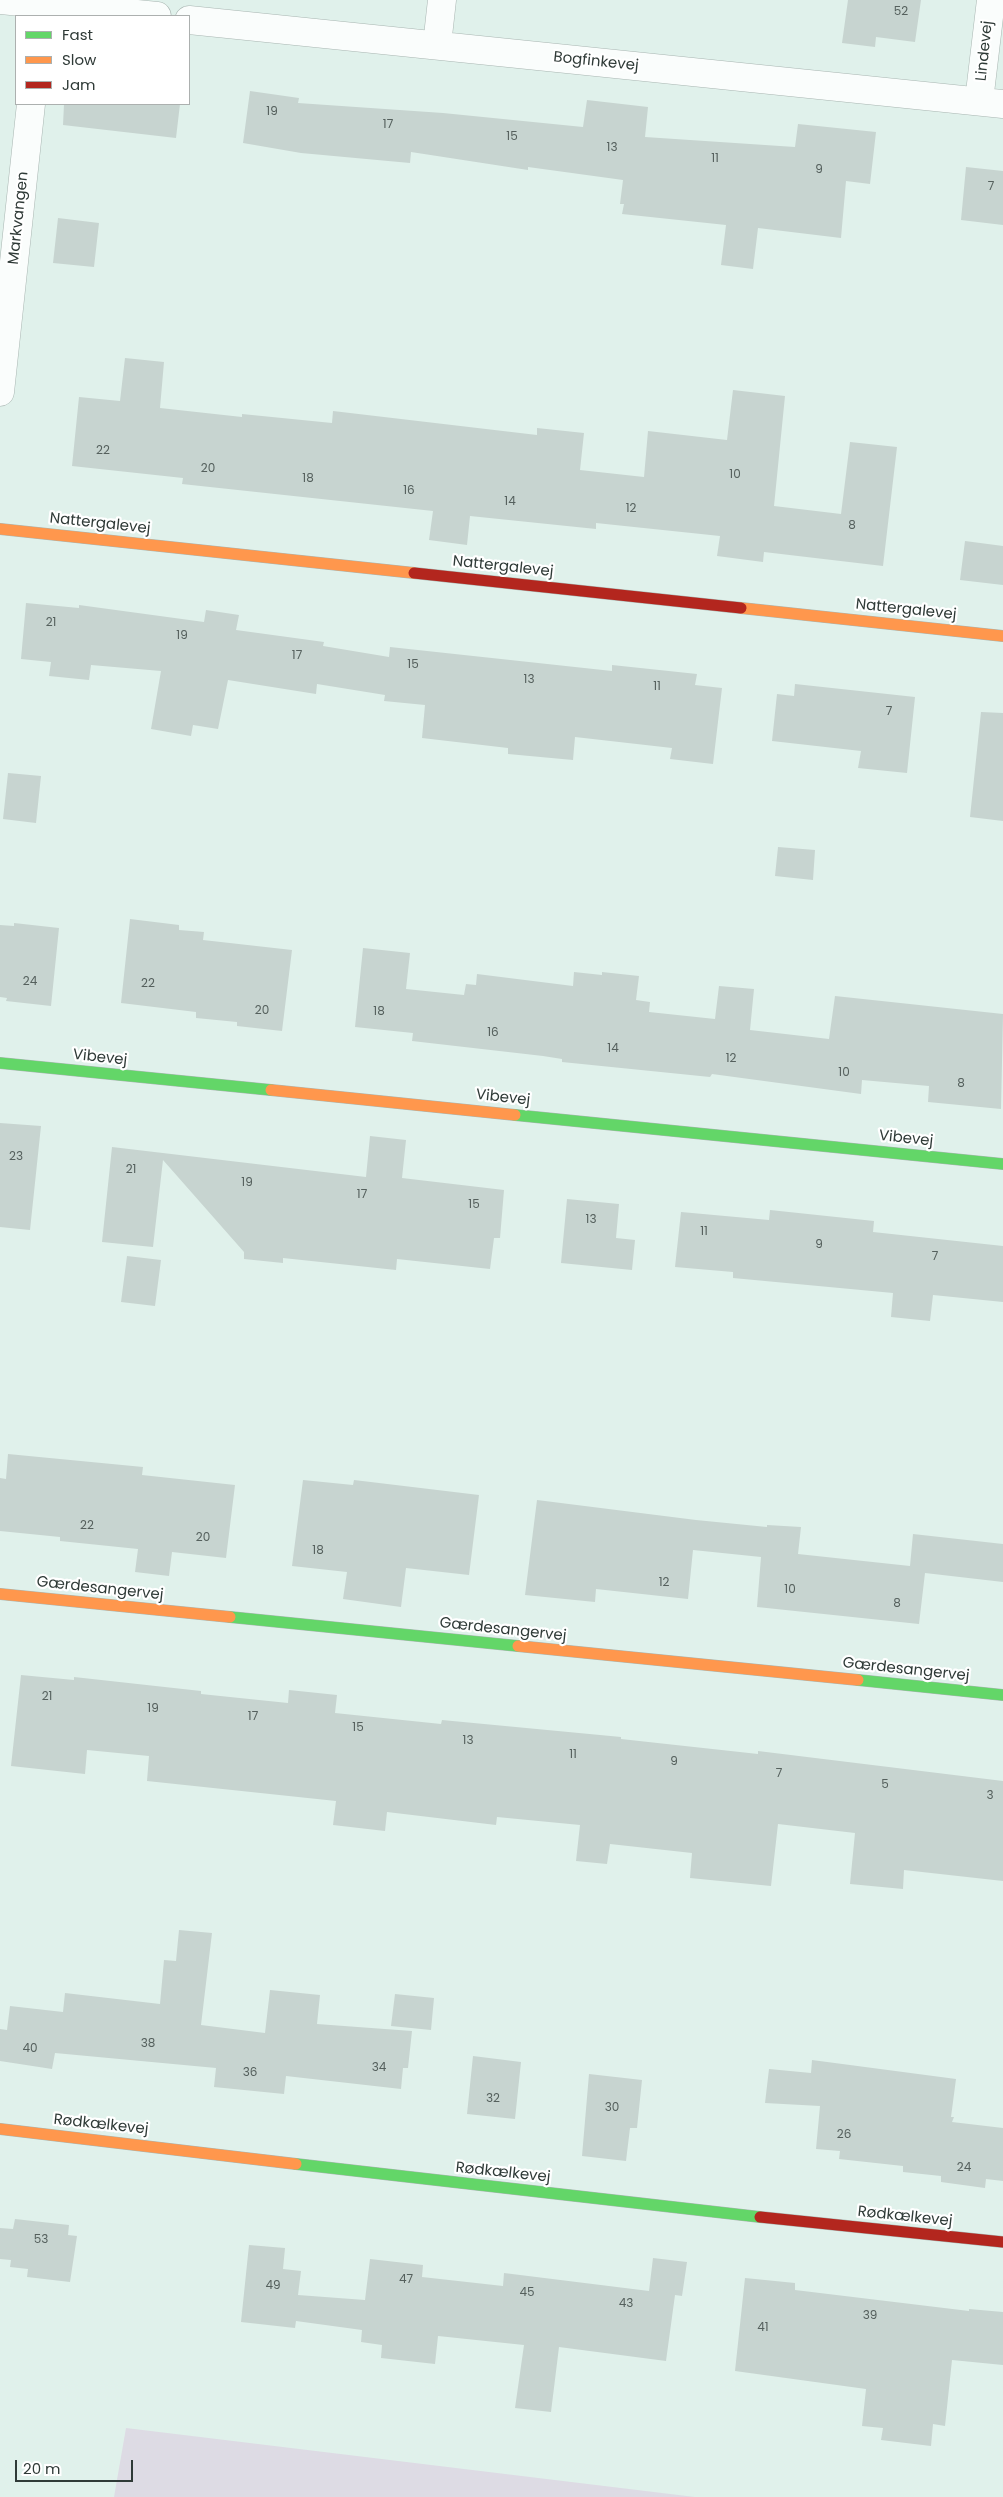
<!DOCTYPE html>
<meta charset="utf-8">
<style>
body{margin:0}
#map{position:relative;width:1003px;height:2497px;overflow:hidden;background:#e0f1eb;font-family:Poppins,sans-serif}
canvas{display:block}
.legend{position:absolute;left:15px;top:15px;width:175px;height:90px;box-sizing:border-box;background:#fff;border:1px solid #acb0af;margin:0;padding:6px 9px;list-style:none;font-size:15px;color:#2f3a37}
.legend li{display:flex;align-items:center;gap:10px;height:25px}
.legend b{width:25px;border:1px solid #acb0af}
.scale{position:absolute;left:15px;top:2460px;width:118px;height:22px;box-sizing:border-box;border:2px solid #2f3a37;border-top:0;padding-left:6px;font-size:15px;line-height:18px;white-space:nowrap;color:#2f3a37;-webkit-text-stroke:4px #fff;paint-order:stroke}
</style>
<div id="map">
<canvas width="1003" height="2497"></canvas>
<ul class="legend">
<li><b style="height:6px;background:#63d668"></b>Fast</li>
<li><b style="height:6px;background:#ff974d"></b>Slow</li>
<li><b style="height:6px;background:#b3261e"></b>Jam</li>
</ul>
<div class="scale">20 m</div>
</div>
<script>
const c = document.querySelector('canvas').getContext('2d');
c.lineJoin = 'round';
function fillPath(path, color) { c.fillStyle = color; c.fill(path, 'evenodd'); }
const shape = rows => new Path2D(rows.map(r => 'M' + r).join(''));
function stroke(path, color, width, dash) { c.strokeStyle = color; c.lineWidth = width; c.lineCap = dash ? 'butt' : 'round'; c.setLineDash(dash || []); c.stroke(path); }
function drawText(font, color, halo, rows, align = 'center') {
  c.font = font + ' Poppins,sans-serif'; c.lineWidth = 4.5; c.setLineDash([]); c.textBaseline = 'middle'; c.strokeStyle = halo; c.fillStyle = color; for (const [text, x, y, turn = 0] of rows) {
    c.save(); c.translate(x, y); c.rotate((+turn || 0) * Math.PI / 180); c.textAlign = isNaN(turn) ? turn : align; if (halo) c.strokeText(text, 0, 0); c.fillText(text, 0, 0); c.restore();
  }
}
fillPath(shape([
 [126,2428,695,2497,114,2497]
]), '#dddbe4');
fillPath(shape([
 [848,0,921,0,915,42,876,37,875,47,842,43],
 [250,91,299,98,298,103,443,113,583,127,587,100,648,107,645,137,795,147,798,124,876,132,870,184,846,181,841,238,758,228,753,269,721,265,726,225,622,214,624,204,620,204,623,180,528,167,528,170,411,152,410,163,301,153,243,143],
 [64,104,180,104,176,138,63,125],
 [966,167,1003,171,1003,225,961,220],
 [58,218,99,223,94,267,53,263],
 [125,358,164,362,160,408,242,417,242,414,332,423,333,411,537,435,537,428,584,433,580,470,644,477,648,431,727,440,733,390,785,396,774,506,841,514,850,442,897,447,883,566,764,552,763,562,717,556,720,536,596,523,596,529,470,516,467,545,429,540,433,511,182,484,183,478,72,466,79,397,120,401],
 [965,541,1003,546,1003,585,960,580],
 [26,603,79,608,79,605,204,622,206,610,239,615,236,630,324,642,323,646,389,657,390,647,612,671,612,665,697,674,695,685,722,688,713,764,670,759,672,748,575,737,573,760,508,754,508,748,422,738,425,705,384,701,385,695,317,684,316,694,228,680,218,729,193,725,191,736,151,729,161,671,91,665,89,680,49,676,51,662,21,659],
 [795,684,915,697,907,773,858,768,861,751,772,741,777,694,794,696],
 [981,712,1003,713,1003,821,970,817],
 [8,773,41,776,36,823,3,819],
 [778,847,815,850,813,880,775,876],
 [130,919,179,925,179,930,204,932,203,940,292,950,282,1031,237,1026,237,1022,196,1018,196,1012,121,1003],
 [14,923,59,928,51,1006,6,1001,7,998,0,997,0,925,14,926],
 [363,948,410,953,406,989,464,995,466,984,476,985,477,974,573,986,574,972,602,975,602,972,639,976,636,1000,650,1002,649,1012,715,1019,719,986,754,989,750,1030,829,1039,835,996,1003,1014,1001,1109,928,1102,929,1086,862,1080,861,1094,712,1074,710,1077,562,1062,562,1059,543,1056,412,1041,413,1033,355,1027],
 [0,1123,41,1126,30,1230,0,1227],
 [370,1136,406,1140,402,1178,504,1190,500,1238,494,1238,490,1269,397,1259,396,1270,283,1258,283,1263,244,1259,244,1252,163,1160,153,1247,102,1242,112,1147,366,1177],
 [567,1199,619,1204,616,1238,635,1240,632,1270,561,1263],
 [770,1210,874,1221,873,1232,1003,1246,1003,1302,933,1295,930,1321,891,1317,893,1293,733,1278,733,1272,675,1267,681,1212,769,1220],
 [127,1256,161,1260,155,1306,121,1302],
 [8,1454,143,1467,142,1475,235,1485,226,1558,172,1552,169,1576,135,1572,138,1549,60,1541,60,1537,0,1531,0,1478,6,1479],
 [303,1480,353,1485,354,1480,479,1495,469,1575,406,1568,401,1607,343,1599,347,1572,292,1566],
 [537,1500,696,1520,767,1527,767,1525,801,1527,798,1554,910,1566,913,1534,1003,1544,1003,1582,925,1573,919,1624,757,1607,761,1557,693,1550,688,1599,596,1589,595,1602,525,1595],
 [21,1675,74,1680,74,1677,201,1691,201,1694,288,1703,289,1690,337,1695,335,1713,441,1724,442,1720,621,1737,621,1739,758,1754,758,1751,1003,1781,1003,1881,904,1870,903,1889,850,1884,855,1833,778,1824,771,1886,690,1878,692,1853,610,1844,607,1864,576,1861,580,1825,497,1817,496,1825,387,1812,385,1831,333,1825,336,1801,147,1781,149,1756,87,1750,85,1774,11,1766],
 [179,1930,212,1933,201,2025,265,2033,270,1990,320,1995,317,2024,412,2031,408,2068,403,2068,401,2089,286,2076,284,2094,214,2087,216,2068,55,2053,52,2069,0,2061,0,2029,7,2030,10,2006,63,2012,65,1993,160,2004,164,1960,176,1961],
 [395,1994,434,1998,431,2030,391,2026],
 [473,2056,521,2062,515,2119,467,2114],
 [812,2060,956,2079,951,2117,954,2117,952,2122,1003,2128,1003,2181,986,2179,985,2188,941,2182,941,2176,903,2172,903,2166,839,2159,840,2151,816,2149,820,2106,765,2103,769,2069,811,2073],
 [589,2074,642,2080,637,2128,630,2128,626,2161,582,2156],
 [15,2219,69,2225,68,2235,77,2236,70,2282,27,2277,28,2269,10,2267,11,2260,0,2259,0,2228,13,2229],
 [249,2245,285,2248,283,2269,301,2271,298,2295,365,2300,370,2259,423,2265,422,2277,503,2286,504,2273,649,2291,653,2258,687,2262,682,2296,675,2295,666,2361,559,2347,551,2412,515,2408,524,2345,438,2336,435,2364,381,2358,382,2345,361,2342,362,2330,296,2321,295,2328,241,2322],
 [745,2278,795,2283,795,2290,969,2311,969,2309,1003,2312,1003,2365,952,2360,945,2426,933,2424,931,2446,881,2440,883,2428,862,2426,866,2389,735,2371]
]), '#c7d4d0');
const street = shape([
 [0,0,157,16],
 [189,20,1003,104],
 [437,45,442,0],
 [979,101,991,0],
 [0,392,31,104]
]);
const fast = shape([
 [0,1063,271,1090],
 [515,1115,1003,1164],
 [230,1617,518,1646],
 [858,1680,1003,1695],
 [296,2164,760,2217]
]);
const slow = shape([
 [0,529,414,573],
 [741,608,1003,636],
 [271,1090,515,1115],
 [0,1594,230,1617],
 [518,1646,858,1680],
 [0,2129,296,2164]
]);
const jam = shape([
 [414,573,741,608],
 [760,2217,1003,2242]
]);
stroke(street, '#a8b5b1', 29);
stroke(fast, '#a8b5b1', 12);
stroke(slow, '#a8b5b1', 12);
stroke(jam, '#a8b5b1', 12);
stroke(street, '#fafdfc', 28);
stroke(fast, '#63d668', 11);
stroke(slow, '#ff974d', 11);
stroke(jam, '#b3261e', 11);
drawText('12px', '#55605d', null, [
 ["52",901,12],
 ["19",272,112],
 ["17",388,125],
 ["15",512,137],
 ["13",612,148],
 ["11",715,159],
 ["9",819,170],
 ["7",991,187],
 ["22",103,451],
 ["20",208,469],
 ["10",735,475],
 ["18",308,479],
 ["16",409,491],
 ["14",510,502],
 ["12",631,509],
 ["8",852,526],
 ["21",51,623],
 ["19",182,636],
 ["17",297,656],
 ["15",413,665],
 ["13",529,680],
 ["11",657,687],
 ["7",889,712],
 ["24",30,982],
 ["22",148,984],
 ["20",262,1011],
 ["18",379,1012],
 ["16",493,1033],
 ["14",613,1049],
 ["12",731,1059],
 ["10",844,1073],
 ["8",961,1084],
 ["23",16,1157],
 ["21",131,1170],
 ["19",247,1183],
 ["17",362,1195],
 ["15",474,1205],
 ["13",591,1220],
 ["11",704,1232],
 ["9",819,1245],
 ["7",935,1257],
 ["22",87,1526],
 ["20",203,1538],
 ["18",318,1551],
 ["12",664,1583],
 ["10",790,1590],
 ["8",897,1604],
 ["21",47,1697],
 ["19",153,1709],
 ["17",253,1717],
 ["15",358,1728],
 ["13",468,1741],
 ["11",573,1755],
 ["9",674,1762],
 ["7",779,1774],
 ["5",885,1785],
 ["3",990,1796],
 ["38",148,2044],
 ["40",30,2049],
 ["34",379,2068],
 ["36",250,2073],
 ["32",493,2099],
 ["30",612,2108],
 ["26",844,2135],
 ["24",964,2168],
 ["53",41,2240],
 ["47",406,2280],
 ["49",273,2286],
 ["45",527,2293],
 ["43",626,2304],
 ["39",870,2316],
 ["41",763,2328]
]);
drawText('15px', '#2f3a37', '#fff', [
 ["Lindevej",985,51,-84],
 ["Bogfinkevej",596,62,6],
 ["Markvangen",19,218,-84],
 ["Nattergalevej",100,524,6],
 ["Nattergalevej",503,567,6],
 ["Nattergalevej",906,610,6],
 ["Vibevej",100,1058,6],
 ["Vibevej",503,1098,6],
 ["Vibevej",906,1139,6],
 ["Gærdesangervej",100,1589,6],
 ["Gærdesangervej",503,1630,6],
 ["Gærdesangervej",906,1670,6],
 ["Rødkælkevej",101,2125,6],
 ["Rødkælkevej",503,2173,6],
 ["Rødkælkevej",905,2217,6]
]);
</script>
